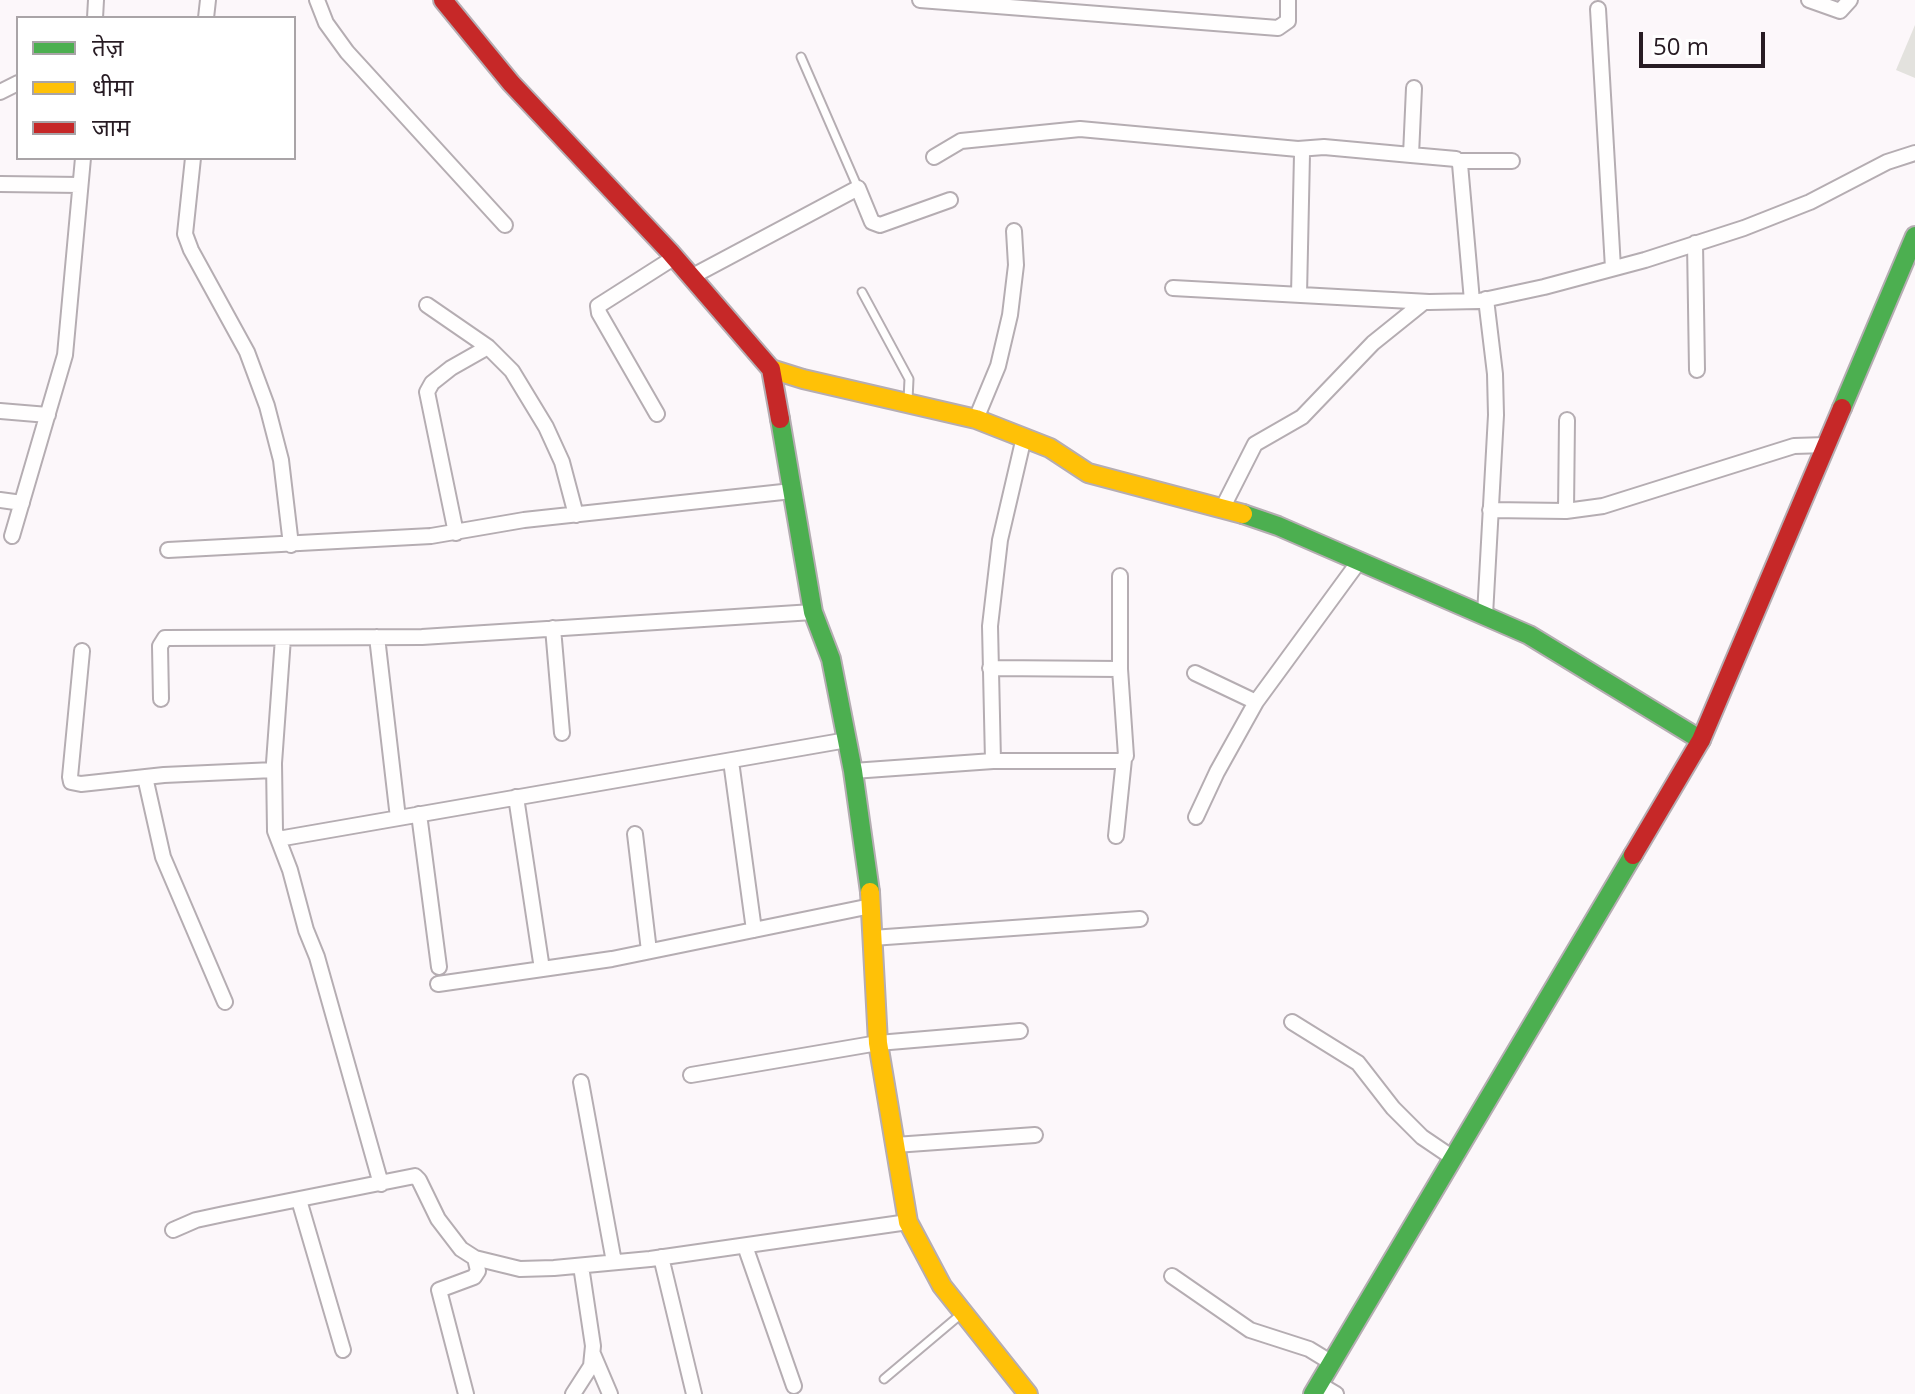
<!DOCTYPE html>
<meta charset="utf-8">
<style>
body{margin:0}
#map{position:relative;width:1915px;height:1394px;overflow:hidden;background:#fcf7fa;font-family:"Open Sans","Noto Sans Devanagari",sans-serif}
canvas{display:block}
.legend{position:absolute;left:16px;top:16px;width:280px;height:144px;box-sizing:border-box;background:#fff;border:2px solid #a9a4a7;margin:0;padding:10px 14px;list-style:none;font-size:24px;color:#271b23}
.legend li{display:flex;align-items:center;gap:16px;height:40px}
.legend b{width:40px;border:2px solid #a9a4a7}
.scale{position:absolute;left:1639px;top:32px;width:126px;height:36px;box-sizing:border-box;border:4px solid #271b23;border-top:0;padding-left:10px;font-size:24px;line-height:28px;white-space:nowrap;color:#271b23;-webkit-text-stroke:6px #fff;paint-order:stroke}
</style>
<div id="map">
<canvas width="1915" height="1394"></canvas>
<ul class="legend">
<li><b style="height:10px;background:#4caf50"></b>तेज़</li>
<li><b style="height:10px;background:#ffc107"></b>धीमा</li>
<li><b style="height:10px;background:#c62828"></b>जाम</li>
</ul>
<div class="scale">50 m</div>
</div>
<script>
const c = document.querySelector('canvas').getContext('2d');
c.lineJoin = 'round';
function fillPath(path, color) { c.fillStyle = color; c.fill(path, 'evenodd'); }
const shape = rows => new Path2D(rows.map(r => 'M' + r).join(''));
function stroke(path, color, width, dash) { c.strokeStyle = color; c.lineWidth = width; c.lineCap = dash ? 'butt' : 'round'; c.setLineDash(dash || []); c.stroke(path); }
fillPath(shape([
 [1915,25,1915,78,1896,70]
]), '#e3e2de');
const lane = shape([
 [801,57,858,188],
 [862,292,909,379,908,400],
 [884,1379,960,1315]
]);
const street = shape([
 [317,0,326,23,347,52,505,225],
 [920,0,1278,28,1288,21,1288,0],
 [1809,0,1840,11,1850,0],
 [1598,9,1613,268],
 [95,18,96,0],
 [206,18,208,0],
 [1414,88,1411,155,1456,159,1460,164,1472,301],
 [0,92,18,83],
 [1298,149,1324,147,1411,155],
 [934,157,961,141,1080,129,1298,149,1302,154,1299,295],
 [193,158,185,234,191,250,247,352,267,406,281,460,291,545],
 [1459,161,1512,161],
 [0,184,80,185],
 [1695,243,1697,370],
 [691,277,858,188,872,222,880,225,950,200],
 [1173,288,1429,302,1479,301,1544,287,1645,260,1744,228,1810,202,1887,162,1915,153],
 [427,305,488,347,512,371,546,427,562,462,576,515],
 [0,411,48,415],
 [657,414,599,313,598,306,675,257],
 [976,419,998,366,1010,315,1016,265,1014,231],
 [0,500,22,503],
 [1223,507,1255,444,1302,417,1373,343,1424,302],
 [1490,510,1566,511,1603,506,1794,446,1826,445],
 [1566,511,1567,420],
 [456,533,427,392,432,383,451,368,488,347],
 [12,536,65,355,83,158],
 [168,550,431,536,524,520,792,491],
 [1485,615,1496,415,1495,374,1486,299],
 [553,628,562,733],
 [377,637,398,818],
 [283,638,274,763,275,831,290,870,306,930,317,957,381,1184],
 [82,651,70,777,71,782,81,784,164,775,274,770],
 [990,668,1120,669],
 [1195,673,1256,702],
 [161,699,160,646,165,638,422,637,813,612],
 [731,761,754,930],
 [993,761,990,626,1000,540,1024,437],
 [853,771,993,761,1121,761,1126,756,1120,669,1120,576],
 [145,777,163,857,225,1002],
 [516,797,542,969],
 [419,814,439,967],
 [1196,817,1217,772,1256,702,1360,560],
 [635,834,649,951],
 [1116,836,1124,759],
 [278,839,847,740],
 [872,938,1140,919],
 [438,984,612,959,871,906],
 [1292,1022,1358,1063,1393,1108,1422,1137,1453,1158],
 [691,1075,878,1043,1020,1031],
 [581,1082,614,1262],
 [895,1145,1035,1135],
 [299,1200,343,1350],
 [173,1230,196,1220,224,1214,415,1176,419,1180,438,1219,461,1249,475,1258,520,1269,554,1268,650,1259,908,1222],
 [745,1246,794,1386],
 [661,1257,694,1394],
 [1172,1276,1250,1330,1309,1349,1332,1363],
 [593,1354,610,1394],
 [1319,1384,1336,1394],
 [466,1394,439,1290,474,1277,478,1271,475,1258],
 [573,1394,591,1366,593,1346,581,1266]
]);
const fast = shape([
 [1842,408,1915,236],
 [780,419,813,612,831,659,853,771,870,892],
 [1243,514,1278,526,1529,635,1701,740],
 [1313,1394,1633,855]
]);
const slow = shape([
 [771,369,803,379,976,419,1050,448,1088,473,1243,514],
 [870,892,878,1043,908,1222,942,1286,1028,1394]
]);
const jam = shape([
 [443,0,511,83,670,252,771,369,780,419],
 [1633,855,1701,740,1842,408]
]);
stroke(lane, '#b5adb2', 11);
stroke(street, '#b5adb2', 18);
stroke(fast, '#b5adb2', 22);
stroke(slow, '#b5adb2', 22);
stroke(jam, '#b5adb2', 22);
stroke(lane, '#fffefe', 7);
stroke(street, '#fffefe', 14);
stroke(fast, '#4caf50', 18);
stroke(slow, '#ffc107', 18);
stroke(jam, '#c62828', 18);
</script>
